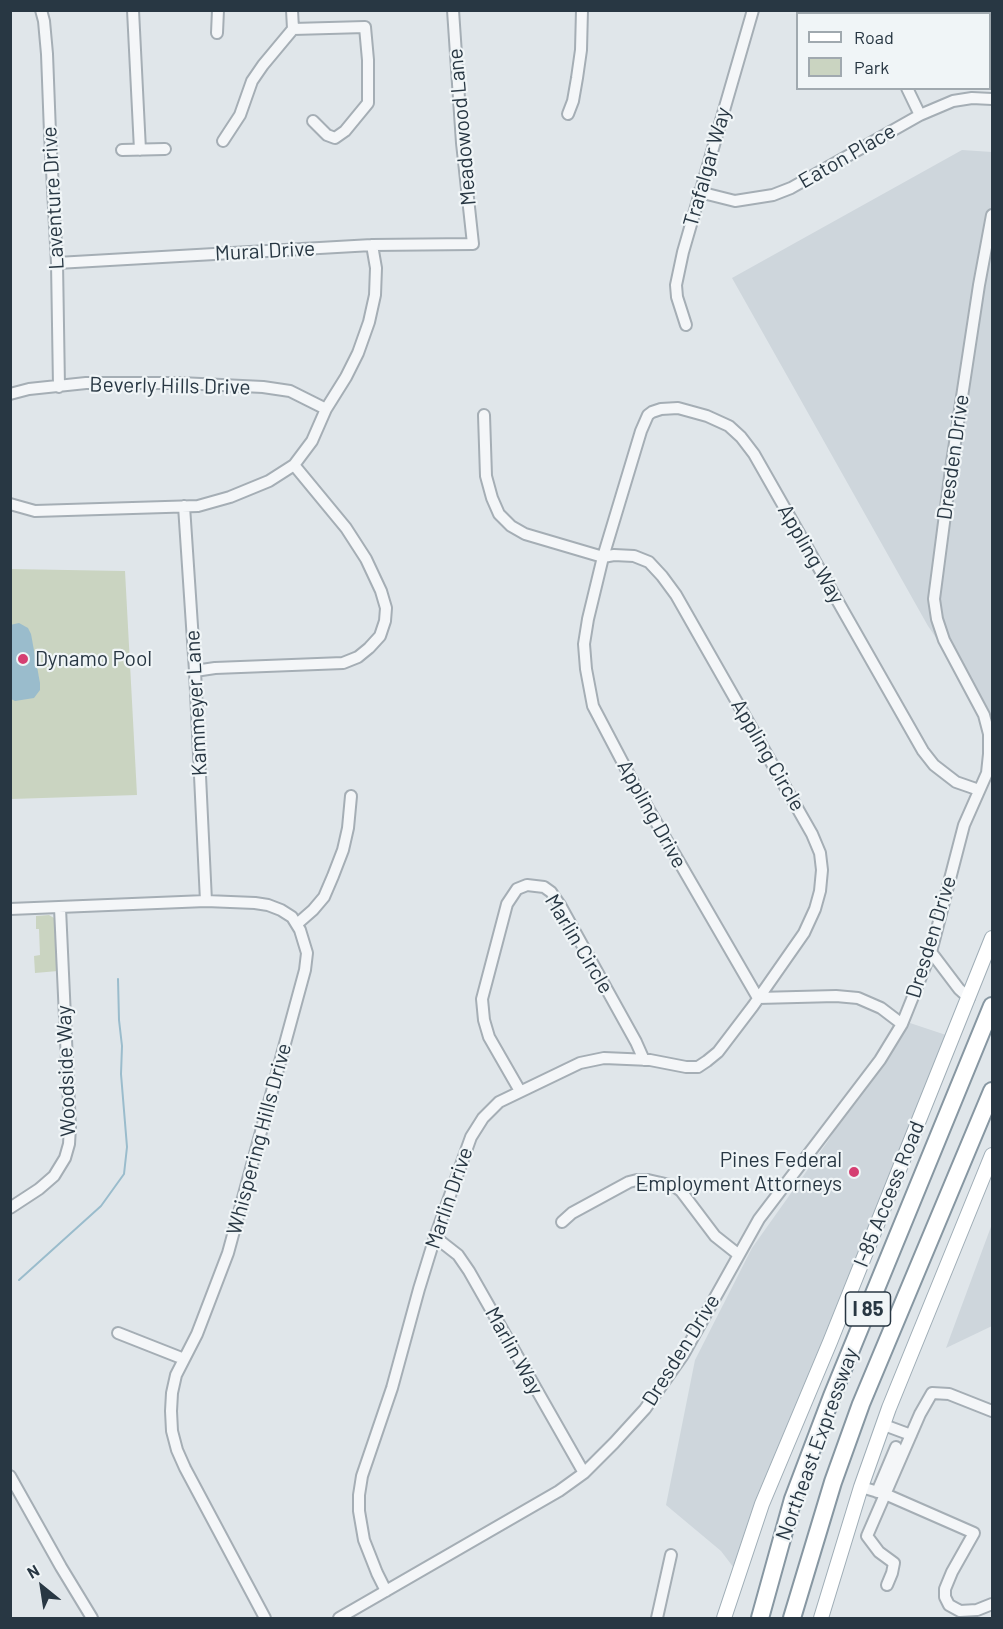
<!DOCTYPE html>
<style>
body{margin:0}
#map{position:relative;width:1003px;height:1629px;overflow:hidden;background:#e0e6ea;font-family:Barlow,sans-serif}
canvas{display:block}
.frame{position:absolute;inset:0;border:12px solid #283743;pointer-events:none}
.legend{position:absolute;left:796px;top:12px;width:195px;height:78px;box-sizing:border-box;background:#f0f5f7;border:2px solid #a0a9af;margin:0;padding:8px 10px;list-style:none;font-size:18px;color:#283743}
.legend li{display:flex;align-items:center;gap:12px;height:30px}
.legend b{width:30px;border:2px solid #a0a9af}
.north{position:absolute;left:12px;top:1557px;width:60px;height:60px;-webkit-text-stroke:4px #f0f5f7;paint-order:stroke;rotate:330deg;font-size:16px;font-weight:700;line-height:24px;text-align:center;color:#283743}
.north::after{content:'';display:block;margin:auto;width:21px;height:27px;background:#283743;clip-path:polygon(50% 0,100% 100%,50% 72%,0 100%)}
</style>
<div id="map">
<canvas width="1003" height="1629"></canvas>
<div class="frame"></div>
<ul class="legend">
<li><b style="height:8px;background:#fff"></b>Road</li>
<li><b style="height:16px;background:#cad4c1"></b>Park</li>
</ul>
<div class="north">N</div>
</div>
<script>
const c = document.querySelector('canvas').getContext('2d');
c.lineJoin = 'round';
function fillPath(path, color) { c.fillStyle = color; c.fill(path, 'evenodd'); }
const shape = rows => new Path2D(rows.map(r => 'M' + r).join(''));
function stroke(path, color, width, dash) { c.strokeStyle = color; c.lineWidth = width; c.lineCap = dash ? 'butt' : 'round'; c.setLineDash(dash || []); c.stroke(path); }
function drawText(font, color, halo, rows, align = 'center') {
  c.font = font + ' Barlow,sans-serif'; c.lineWidth = 4.5; c.setLineDash([]); c.textBaseline = 'middle'; c.strokeStyle = halo; c.fillStyle = color; for (const [text, x, y, turn = 0] of rows) {
    c.save(); c.translate(x, y); c.rotate((+turn || 0) * Math.PI / 180); c.textAlign = isNaN(turn) ? turn : align; if (halo) c.strokeText(text, 0, 0); c.fillText(text, 0, 0); c.restore();
  }
}
fillPath(shape([
 [962,150,992,152,992,720,928,626,732,278],
 [901,1020,955,1038,740,1576,721,1551,666,1505,695,1360,752,1248,828,1141],
 [992,1224,992,1326,946,1348]
]), '#ced6dc');
fillPath(shape([
 [10,569,125,571,137,795,11,799],
 [49,915,54,918,56,923,58,971,35,973,34,956,40,955,39,929,36,929,36,916]
]), '#cad4c1');
fillPath(shape([
 [19,623,28,628,31,634,40,683,40,690,34,698,15,701,11,699,10,625]
]), '#9abccc');
stroke(shape([
 [19,1280,101,1206,124,1174,127,1147,121,1074,122,1046,119,1020,118,979]
]), '#9abccc', 2);
const minor = shape([
 [41,10,44,21,47,54,50,133,57,263,59,387],
 [133,10,140,150],
 [292,10,293,29],
 [897,14,898,10],
 [293,29,365,27,368,60,368,103,345,131,335,138,327,135,313,121],
 [217,33,218,10],
 [907,88,920,115],
 [568,114,573,101,577,78,581,50,582,10],
 [223,141,240,115,252,81,263,65,293,29],
 [122,150,165,149],
 [699,192,735,201,773,195,791,188,920,115,953,101,972,98,992,99],
 [57,263,372,245,473,244,462,143,453,10],
 [686,325,677,297,676,285,683,252,753,10],
 [10,394,29,389,86,383,180,383,263,387,290,391,326,409],
 [10,504,35,511,198,506,230,497,269,481,294,465,312,441,326,409,346,377,358,353,369,322,375,295,376,268,372,245],
 [184,506,195,671,206,901],
 [195,671,215,668,343,663,358,657,369,648,380,636,385,621,386,608,381,591,366,559,346,528,294,465],
 [10,909,206,901,255,903,268,905,281,910,292,917,300,930,307,953,305,970,228,1253,197,1334,176,1375,172,1393,171,1411,172,1431,177,1450,185,1468,265,1618],
 [297,924,313,910,324,897,333,876,343,850,348,828,351,796],
 [931,952,959,989,969,998],
 [902,1024,881,1008,858,998,836,996,758,998,634,784,593,706,586,669,584,644,588,619,603,557,641,431,648,415,652,412,661,409,678,408,707,416,729,426,741,437,754,454,923,751,934,765,956,782,979,790],
 [520,1091,489,1037,484,1020,482,999,507,904,517,889,527,885,544,887,551,892,560,905,636,1042,644,1060],
 [10,1208,39,1189,54,1176,65,1158,69,1144,70,1127,60,908],
 [562,1222,572,1213,629,1182,637,1180,648,1180,674,1186,681,1191,715,1236,739,1255],
 [435,1237,458,1255,469,1271,584,1473],
 [118,1333,184,1359],
 [884,1425,911,1435],
 [10,1476,61,1567,92,1618],
 [861,1487,885,1494,974,1533,952,1572,945,1589,945,1597,949,1605,960,1611,977,1610,992,1604],
 [877,1492,896,1447],
 [887,1585,892,1573,894,1563,879,1552,867,1536,920,1414,932,1393,949,1394,992,1411],
 [386,1591,377,1573,364,1540,359,1511,359,1495,362,1476,392,1388,419,1289,435,1237,471,1137,483,1118,499,1102,580,1063,604,1058,650,1060,686,1067,698,1067,707,1061,718,1052,753,1006,804,933,815,909,820,891,822,870,820,853,812,834,676,595,662,576,649,562,634,556,614,555,603,557,525,534,511,526,499,514,492,498,486,476,484,415],
 [339,1618,559,1491,584,1473,614,1443,645,1409,683,1355,759,1219,880,1060,902,1024,931,952,964,825,987,773,989,754,989,734,984,715,944,640,937,619,934,599,951,469,979,285,992,215],
 [657,1618,671,1555]
]);
const major = shape([
 [724,1618,762,1504,830,1342,992,938],
 [821,1618,861,1487,889,1408,992,1155]
]);
const highway = shape([
 [760,1618,793,1499,832,1396,992,1006],
 [792,1618,833,1482,861,1404,992,1091]
]);
stroke(minor, '#a5aeb5', 14);
stroke(major, '#9fadb6', 16);
stroke(highway, '#8797a2', 20);
stroke(minor, '#f4f6f8', 10);
stroke(major, '#fff', 14);
stroke(highway, '#fff', 16);
for (const [x, y, r, color] of [
 [23,659,6,"#d53f72"],
 [854,1172,6,"#d53f72"]
]) { const dot = new Path2D(); dot.arc(x, y, r, 0, 2 * Math.PI); c.fillStyle = color; c.fill(dot); stroke(dot, '#f0f5f7', 2); }
for (const [x, y, w] of [
 [868,1309,45]
]) { const box = new Path2D(); box.roundRect(x - w / 2, y - 17, w, 34, 4.5); c.fillStyle = '#f0f5f7'; c.fill(box); stroke(box, '#283743', 1.5); }
drawText('bold 20px', '#283743', null, [
 ["I 85",868,1309]
]);
drawText('21px', '#283743', '#f0f5f7', [
 ["Meadowood Lane",462,127,-95],
 ["Eaton Place",847,156,-30],
 ["Trafalgar Way",707,167,-74],
 ["Laventure Drive",53,198,-93],
 ["Mural Drive",265,251,-3],
 ["Beverly Hills Drive",170,386,1],
 ["Dresden Drive",953,457,-82],
 ["Appling Way",811,554,60],
 ["Kammeyer Lane",196,703,-93],
 ["Appling Circle",768,755,60],
 ["Appling Drive",652,814,61],
 ["Dresden Drive",931,937,-73],
 ["Marlin Circle",579,944,59],
 ["Woodside Way",66,1071,-92],
 ["Whispering Hills Drive",259,1139,-75],
 ["I-85 Access Road",889,1194,-68],
 ["Marlin Drive",449,1198,-71],
 ["Dresden Drive",681,1350,-58],
 ["Marlin Way",514,1351,61],
 ["Northeast Expressway",817,1444,-70]
]);
drawText('21px', '#283743', '#f0f5f7', [
 ["Dynamo Pool",35,659],
 ["Pines Federal",842,1160,"right"],
 ["Employment Attorneys",842,1184,"right"]
], 'left');
</script>
